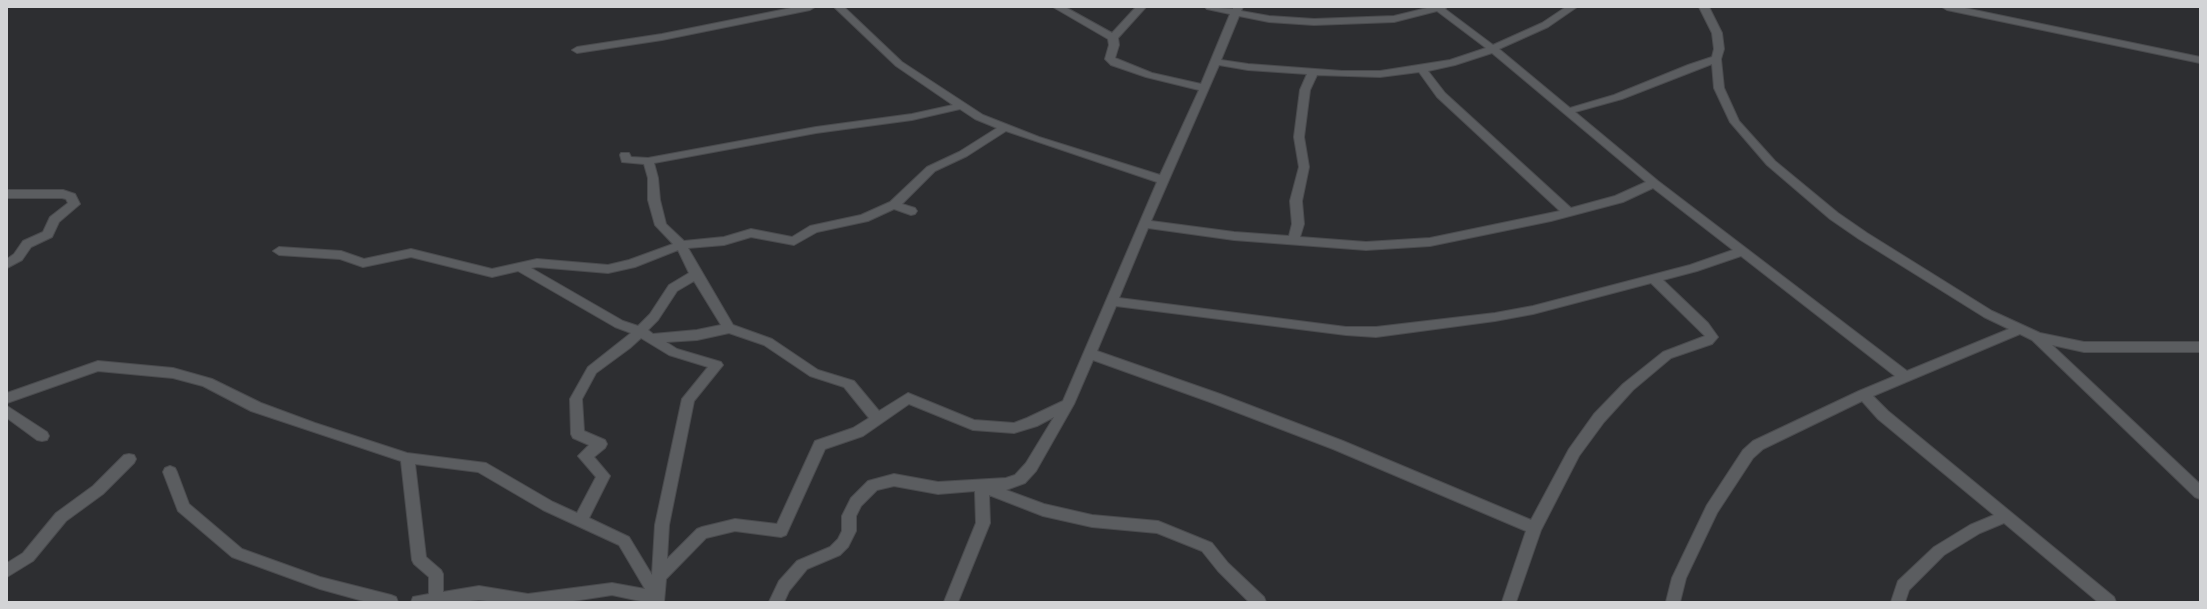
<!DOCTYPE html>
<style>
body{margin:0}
#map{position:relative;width:2207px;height:609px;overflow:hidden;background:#2d2e31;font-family:"PT Sans",sans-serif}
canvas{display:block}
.frame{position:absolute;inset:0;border:8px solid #d3d4d6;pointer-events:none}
</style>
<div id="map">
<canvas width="2207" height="609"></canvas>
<div class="frame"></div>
</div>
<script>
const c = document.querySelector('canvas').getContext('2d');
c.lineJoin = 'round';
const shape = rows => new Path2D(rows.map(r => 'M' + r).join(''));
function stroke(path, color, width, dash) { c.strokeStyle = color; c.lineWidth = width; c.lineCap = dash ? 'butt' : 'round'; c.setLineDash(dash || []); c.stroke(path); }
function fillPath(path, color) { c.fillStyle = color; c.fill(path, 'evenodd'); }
const street = shape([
 [796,7,815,7,810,10,662,40,577,53,572,50,577,47,662,34,796,7],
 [834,7,844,7,902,62,983,115,1039,137,1160,175,1199,90,1146,77,1111,65,1105,59,1109,45,1108,39,1053,7,1065,7,1112,33,1136,7,1146,7,1118,38,1119,45,1115,58,1152,73,1201,84,1230,14,1207,9,1205,7,1233,9,1233,7,1243,7,1241,11,1269,16,1314,19,1394,16,1431,7,1447,7,1445,9,1493,45,1542,23,1566,7,1577,7,1548,27,1499,49,1570,108,1614,95,1688,65,1712,57,1714,49,1712,33,1699,7,1709,7,1722,33,1724,49,1721,59,1724,88,1739,121,1775,161,1838,213,1867,233,1992,311,2040,333,2084,342,2200,342,2200,352,2084,352,2052,345,2200,484,2200,499,2195,497,2032,340,2020,334,1873,396,1888,411,2114,597,2116,602,2098,602,2004,523,1980,533,1944,555,1909,590,1905,602,1891,602,1898,581,1934,547,1970,525,1994,515,1878,419,1862,401,1763,449,1753,458,1717,513,1686,578,1680,602,1666,602,1672,578,1707,505,1743,450,1753,441,1859,391,1895,376,1741,256,1697,271,1663,280,1708,323,1718,337,1712,344,1671,358,1633,390,1604,422,1579,456,1541,530,1516,602,1502,602,1526,531,1333,449,1210,402,1093,360,1074,404,1036,471,1025,483,1006,490,1044,504,1092,515,1158,521,1212,543,1228,563,1264,597,1266,602,1249,602,1218,571,1202,551,1157,533,1092,527,1043,516,989,495,990,523,958,602,944,602,976,523,975,491,938,494,894,486,877,490,861,506,856,516,856,531,848,547,840,555,807,569,789,591,784,602,769,602,779,581,797,561,830,547,838,539,842,531,842,516,851,498,868,481,894,474,938,482,1006,478,1015,475,1026,463,1054,417,1037,426,1014,433,973,430,909,404,863,436,825,449,786,535,781,537,735,531,706,538,666,579,664,602,645,602,612,595,567,602,494,602,479,600,462,602,411,602,413,597,429,594,429,577,414,564,412,560,401,461,251,411,203,386,173,378,98,371,7,403,7,393,98,361,173,368,212,379,261,403,315,423,407,453,486,463,553,502,577,513,596,477,578,456,589,445,573,438,571,434,570,399,588,367,631,333,615,327,518,271,492,277,411,257,363,267,340,259,279,255,273,251,279,247,341,251,364,259,411,249,492,269,537,259,608,265,629,260,673,244,655,225,648,200,648,178,644,164,622,162,620,155,621,153,629,153,631,157,648,158,816,127,912,114,953,105,896,66,834,7],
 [1437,11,1486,48,1450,60,1380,71,1342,71,1248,64,1221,60,1239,16,1269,22,1314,25,1394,22,1437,11],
 [1492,53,1646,182,1615,196,1571,208,1445,93,1428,71,1455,65,1492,53],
 [1712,64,1714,88,1730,122,1767,165,1830,219,1859,239,1984,317,2009,329,1907,371,1658,181,1575,112,1622,99,1712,64],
 [1219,65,1248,70,1307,74,1300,90,1294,137,1299,167,1290,201,1292,224,1289,236,1234,232,1151,221,1219,65],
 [1419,72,1437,97,1560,211,1430,238,1366,242,1300,237,1304,224,1302,201,1309,167,1304,137,1310,90,1317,75,1380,77,1419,72],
 [960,109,975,119,997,128,959,152,927,167,890,202,861,215,810,226,792,237,751,229,724,237,684,241,666,224,660,200,658,178,654,163,816,133,912,120,960,109],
 [1006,131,1157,182,1063,401,1027,418,1014,423,974,420,908,393,879,411,854,381,818,370,772,339,733,325,688,248,724,245,751,237,794,245,817,232,868,221,894,209,911,215,915,214,917,211,915,208,902,204,935,171,967,156,1006,131],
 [1653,188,1733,250,1690,265,1533,306,1495,313,1376,327,1346,327,1119,298,1148,228,1234,240,1366,250,1430,246,1551,221,1623,202,1653,188],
 [678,250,689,273,669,285,650,314,638,326,623,321,531,268,537,267,608,273,635,267,678,250],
 [694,281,721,325,697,330,653,334,648,330,658,320,677,291,694,281],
 [1651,283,1705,336,1663,352,1623,384,1594,414,1569,449,1531,520,1343,441,1220,394,1097,351,1116,306,1346,335,1376,337,1495,321,1533,314,1651,283],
 [729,333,764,345,810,376,844,387,869,418,853,428,815,441,777,524,735,519,702,527,697,529,667,559,669,525,694,401,723,365,721,362,677,349,666,342,697,340,729,333],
 [641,338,669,355,708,367,682,399,655,525,652,575,629,537,589,518,610,476,594,457,605,448,607,444,605,440,584,431,582,399,596,373,630,348,641,338],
 [415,464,478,472,543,510,619,545,645,589,612,583,528,594,479,586,443,592,443,574,441,570,426,557,415,464],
 [7,190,63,190,75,194,80,204,59,222,52,237,31,247,22,260,7,268,7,259,14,254,23,241,43,232,50,217,68,203,66,199,62,198,7,198,7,190],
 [7,406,47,432,49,436,47,440,42,441,37,440,7,418,7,406],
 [129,454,134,455,136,459,134,463,103,494,66,521,33,561,7,577,7,563,23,553,56,513,93,486,124,455,129,454],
 [170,466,175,468,177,472,189,504,242,549,320,577,391,595,396,597,398,602,367,602,320,589,232,557,178,511,163,472,165,468,170,466]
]);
const secondary = shape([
 [1942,7,1960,7,2200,57,2200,63,1947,10,1942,7]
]);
stroke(street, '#4a4b4e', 2);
stroke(secondary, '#4a4b4e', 2);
fillPath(street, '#5b5d60');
fillPath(secondary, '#5b5d60');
</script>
